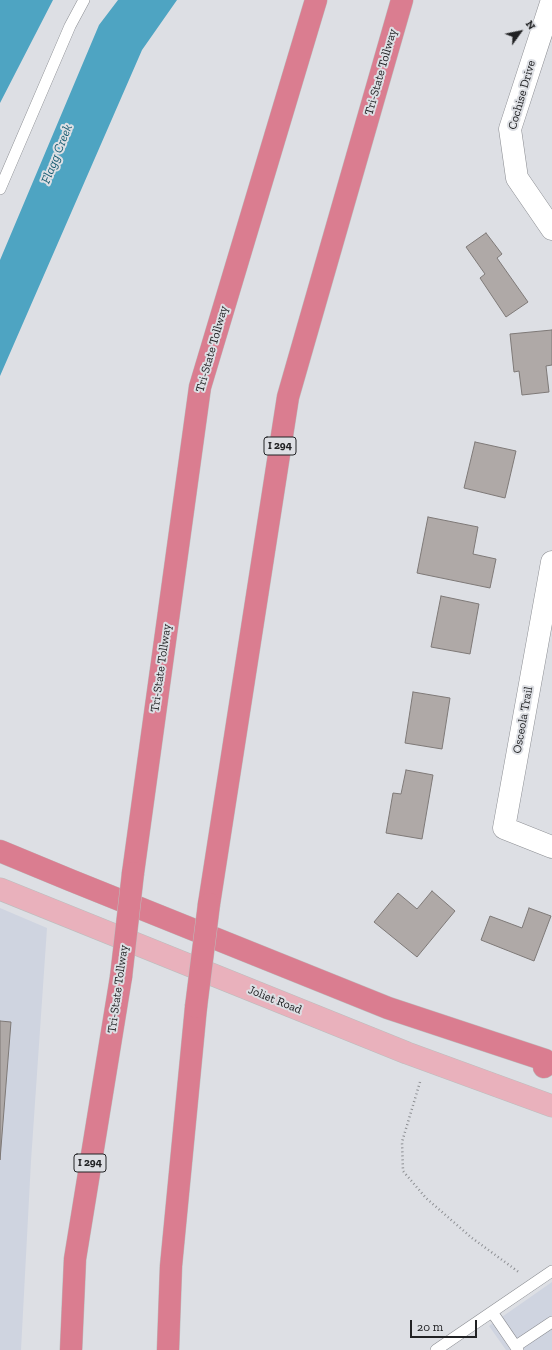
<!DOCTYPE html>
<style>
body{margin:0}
#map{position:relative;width:552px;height:1350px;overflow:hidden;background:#dddfe4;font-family:"Zilla Slab",serif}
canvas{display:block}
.north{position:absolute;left:500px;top:12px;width:40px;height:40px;-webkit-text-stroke:3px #dddfe4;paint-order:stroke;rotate:57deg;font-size:11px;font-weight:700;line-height:16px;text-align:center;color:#212224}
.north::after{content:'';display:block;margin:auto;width:14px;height:18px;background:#212224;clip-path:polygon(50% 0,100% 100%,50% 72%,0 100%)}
.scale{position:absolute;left:410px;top:1320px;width:67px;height:18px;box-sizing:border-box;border:2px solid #212224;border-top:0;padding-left:5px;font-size:12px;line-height:14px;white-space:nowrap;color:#212224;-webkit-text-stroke:3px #dddfe4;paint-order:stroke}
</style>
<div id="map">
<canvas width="552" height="1350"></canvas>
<div class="north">N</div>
<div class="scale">20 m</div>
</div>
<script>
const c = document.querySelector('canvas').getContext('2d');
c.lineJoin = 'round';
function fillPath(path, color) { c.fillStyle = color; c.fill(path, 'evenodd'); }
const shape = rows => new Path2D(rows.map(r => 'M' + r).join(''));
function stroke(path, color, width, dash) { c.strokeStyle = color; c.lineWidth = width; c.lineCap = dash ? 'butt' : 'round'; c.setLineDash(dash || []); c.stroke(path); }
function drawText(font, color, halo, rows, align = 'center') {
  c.font = font + ' "Zilla Slab",serif'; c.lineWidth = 4; c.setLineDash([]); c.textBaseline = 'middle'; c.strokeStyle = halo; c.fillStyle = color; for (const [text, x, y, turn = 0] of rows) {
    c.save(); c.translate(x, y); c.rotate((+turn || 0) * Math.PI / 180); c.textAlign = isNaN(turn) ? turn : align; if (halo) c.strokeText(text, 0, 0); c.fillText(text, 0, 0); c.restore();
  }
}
fillPath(shape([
 [0,908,47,928,31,1161,21,1350,0,1350],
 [552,1282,552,1350,506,1350,489,1326]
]), '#cfd4e0');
fillPath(shape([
 [0,0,53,0,0,103],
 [118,0,177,0,142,50,0,376,0,260,99,25]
]), '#4ea4c2');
const building = shape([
 [486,233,502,254,497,258,528,302,506,317,480,278,485,274,466,247,486,233],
 [552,330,552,365,546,366,549,392,522,395,519,371,514,372,510,334,552,330],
 [475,442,516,451,505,498,464,488,475,442],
 [428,517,478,527,473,554,496,559,490,588,417,573,428,517],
 [441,596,479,604,470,654,431,647,441,596],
 [413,692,450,698,442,749,405,743,413,692],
 [406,770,433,775,422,839,386,833,393,793,401,794,406,770],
 [432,891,455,911,417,957,374,922,398,893,417,909,432,891],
 [529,908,551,916,534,961,481,940,490,916,522,928,529,908],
 [0,1021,11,1022,0,1160,0,1021]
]);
fillPath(building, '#afa9a7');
stroke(building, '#7e7977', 1);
const service = shape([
 [0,189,70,26,84,0],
 [492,1312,518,1350],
 [516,1346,552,1322],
 [436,1350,552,1271]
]);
const minor = shape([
 [552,0,510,129,517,178,552,229],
 [552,562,504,828,552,847]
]);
const primary = shape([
 [0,889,407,1053,552,1106]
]);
const motorway = shape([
 [0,851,70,880,388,1008,545,1060,544,1067],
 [133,873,200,387,316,0],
 [209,904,288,397,402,0],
 [71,1350,75,1259,121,977],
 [168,1350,171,1266,196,1007]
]);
stroke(service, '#8b8d92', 12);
stroke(minor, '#8b8d92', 23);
stroke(primary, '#bcbdbd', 23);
stroke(motorway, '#bcbdbd', 23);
stroke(shape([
 [420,1082,402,1142,403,1171,426,1198,472,1238,520,1273]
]), '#8d8f93', 2.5, [1, 3]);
stroke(service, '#fff', 11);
stroke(minor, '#fff', 22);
stroke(primary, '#e9b1bc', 22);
stroke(motorway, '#da7d90', 22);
const motorwayBridge = shape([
 [121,977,133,873],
 [196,1007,209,904]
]);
stroke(motorwayBridge, '#bcbdbd', 23, []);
stroke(motorwayBridge, '#da7d90', 22);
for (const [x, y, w] of [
 [280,446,32],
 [90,1163,32]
]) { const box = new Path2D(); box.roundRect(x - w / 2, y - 9, w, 18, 3); c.fillStyle = '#dddfe4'; c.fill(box); stroke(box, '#212224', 1); }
drawText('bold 11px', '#212224', null, [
 ["I 294",280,446],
 ["I 294",90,1163]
]);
drawText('12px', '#212224', '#dddfe4', [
 ["Tri-State Tollway",381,72,-74],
 ["Cochise Drive",522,95,-74],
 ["Tri-State Tollway",212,349,-74],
 ["Tri-State Tollway",161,668,-82],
 ["Osceola Trail",523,720,-80],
 ["Tri-State Tollway",118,989,-82],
 ["Joliet Road",275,1000,22]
]);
drawText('italic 13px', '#185d72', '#dddfe4', [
 ["Flagg Creek",57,154,-68]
]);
</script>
